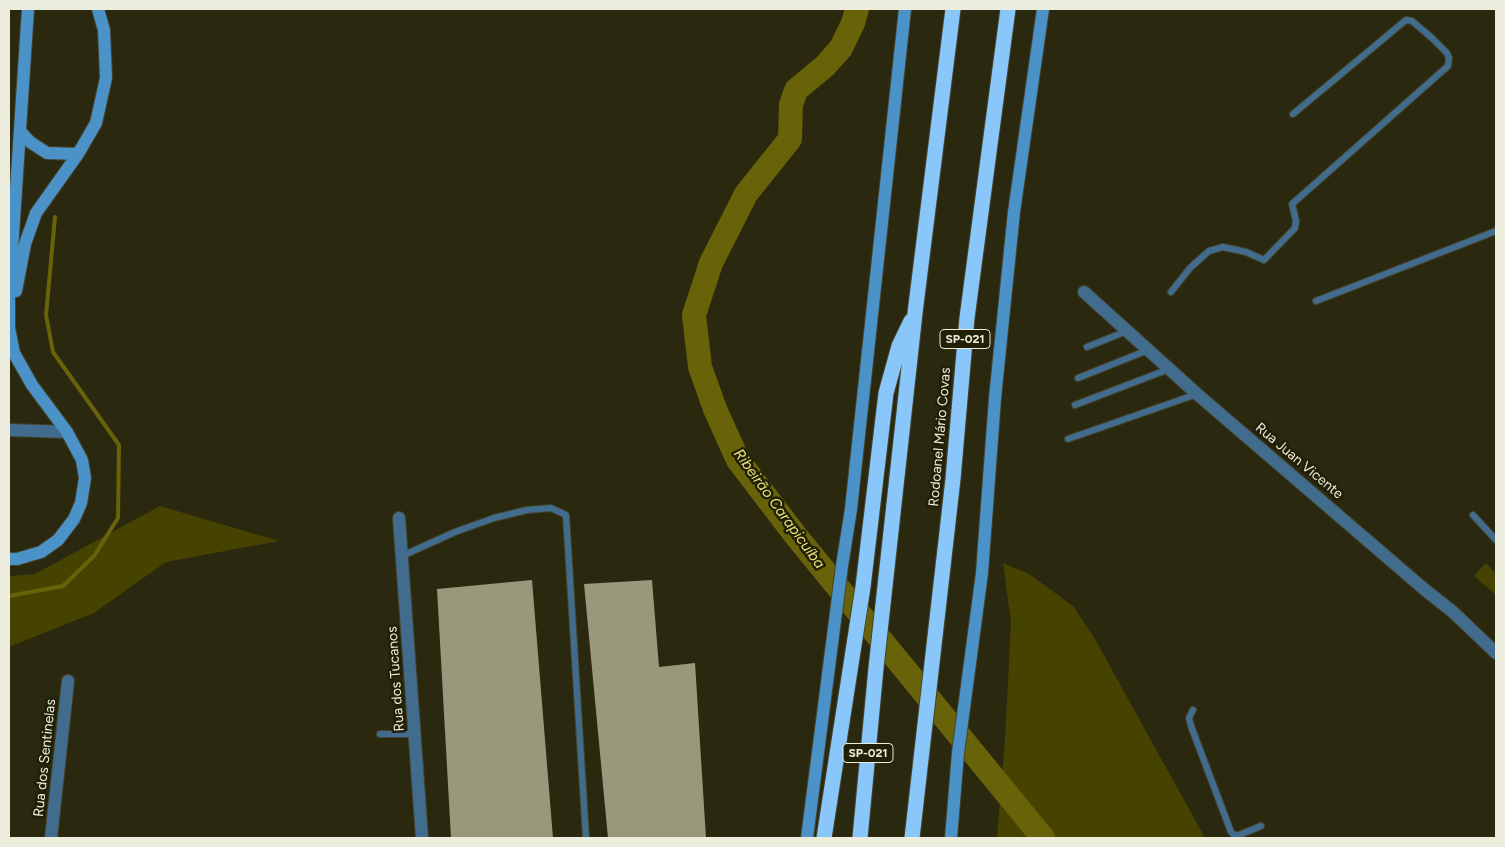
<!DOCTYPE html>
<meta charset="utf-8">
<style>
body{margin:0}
#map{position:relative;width:1505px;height:847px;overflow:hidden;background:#2a2910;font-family:Figtree,sans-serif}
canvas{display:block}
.frame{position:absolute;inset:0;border:10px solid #ededde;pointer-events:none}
</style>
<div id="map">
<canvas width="1505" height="847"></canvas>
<div class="frame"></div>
</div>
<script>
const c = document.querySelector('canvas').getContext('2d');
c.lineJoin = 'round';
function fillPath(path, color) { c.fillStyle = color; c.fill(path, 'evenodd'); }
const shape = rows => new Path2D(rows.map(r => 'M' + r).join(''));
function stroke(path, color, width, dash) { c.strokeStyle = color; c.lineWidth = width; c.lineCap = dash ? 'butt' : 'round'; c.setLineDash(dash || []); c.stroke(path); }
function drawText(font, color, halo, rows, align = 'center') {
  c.font = font + ' Figtree,sans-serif'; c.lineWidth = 5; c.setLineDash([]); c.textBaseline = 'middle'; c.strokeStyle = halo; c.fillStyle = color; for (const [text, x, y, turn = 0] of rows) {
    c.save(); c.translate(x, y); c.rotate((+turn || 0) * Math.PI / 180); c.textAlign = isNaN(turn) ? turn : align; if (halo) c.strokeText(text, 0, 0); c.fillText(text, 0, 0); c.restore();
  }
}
fillPath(shape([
 [160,506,279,541,166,562,94,613,9,647,9,576,35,574],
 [1003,563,1029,574,1073,606,1095,639,1205,838,997,838,1005,740,1011,622],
 [1486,563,1496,573,1496,595,1474,576]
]), '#464200');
stroke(shape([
 [9,596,63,586,94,556,118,518,119,445,53,352,46,315,55,217]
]), '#686208', 4);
stroke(shape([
 [857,9,853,23,841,48,825,66,796,90,791,105,790,139,746,194,711,263,694,315,700,367,715,409,738,460,796,536,1043,838]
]), '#686208', 24);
fillPath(shape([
 [532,580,553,838,451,838,437,589],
 [652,580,659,667,695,663,706,838,608,838,584,584]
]), '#99987b');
const service = shape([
 [1171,292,1190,268,1209,251,1223,247,1246,252,1264,260,1295,228,1296,221,1292,204,1448,66,1449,58,1447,53,1432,38,1412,21,1406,20,1293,114],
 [1316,301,1496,231],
 [1087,347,1127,331],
 [1078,378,1148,350],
 [1075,405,1169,369],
 [1068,439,1197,394],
 [1473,515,1496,540],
 [402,556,455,532,494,518,527,510,551,508,566,515,586,838],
 [1193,710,1189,718,1191,726,1231,832,1234,835,1239,835,1261,826],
 [380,734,415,734]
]);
const minor = shape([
 [1084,292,1197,394,1424,589,1453,612,1496,653],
 [9,430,67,432],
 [399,518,422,838],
 [51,838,68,681]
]);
const secondary = shape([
 [20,131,30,142,47,153,78,154],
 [16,291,25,244,36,213,78,154,96,123,106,78,104,30,98,9],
 [9,559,17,559,41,552,58,540,74,519,81,503,85,478,82,460,67,432,32,385,14,353,9,328,9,295,28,9],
 [807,838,842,566,851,509,905,9],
 [951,838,958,753,982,573,995,398,1014,212,1043,9]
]);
const motorway = shape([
 [824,838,863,587,886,393,899,346,911,321],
 [860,838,876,668,915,313,953,9],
 [912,838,953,479,967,318,1008,9]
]);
stroke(service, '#45442d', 8);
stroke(minor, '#45442d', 14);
stroke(secondary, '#45442d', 14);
stroke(motorway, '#45442d', 17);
stroke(service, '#416c8e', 6);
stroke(minor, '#416c8e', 12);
stroke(secondary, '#4b92c8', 12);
stroke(motorway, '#89c7fa', 15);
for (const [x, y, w] of [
 [965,339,50],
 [868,753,50]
]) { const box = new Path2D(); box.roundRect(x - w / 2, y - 9.5, w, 19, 4); c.fillStyle = '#211f06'; c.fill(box); stroke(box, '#ededde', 1); }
drawText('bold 12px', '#ededde', null, [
 ["SP-021",965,339],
 ["SP-021",868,753]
]);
drawText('14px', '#ededde', '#211f06', [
 ["Rodoanel Mário Covas",940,437,-85],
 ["Rua Juan Vicente",1299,461,40],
 ["Rua dos Tucanos",396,679,-94],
 ["Rua dos Sentinelas",45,758,-84]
]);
drawText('italic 15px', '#e8e276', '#211f06', [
 ["Ribeirão Carapicuíba",779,509,54]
]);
</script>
